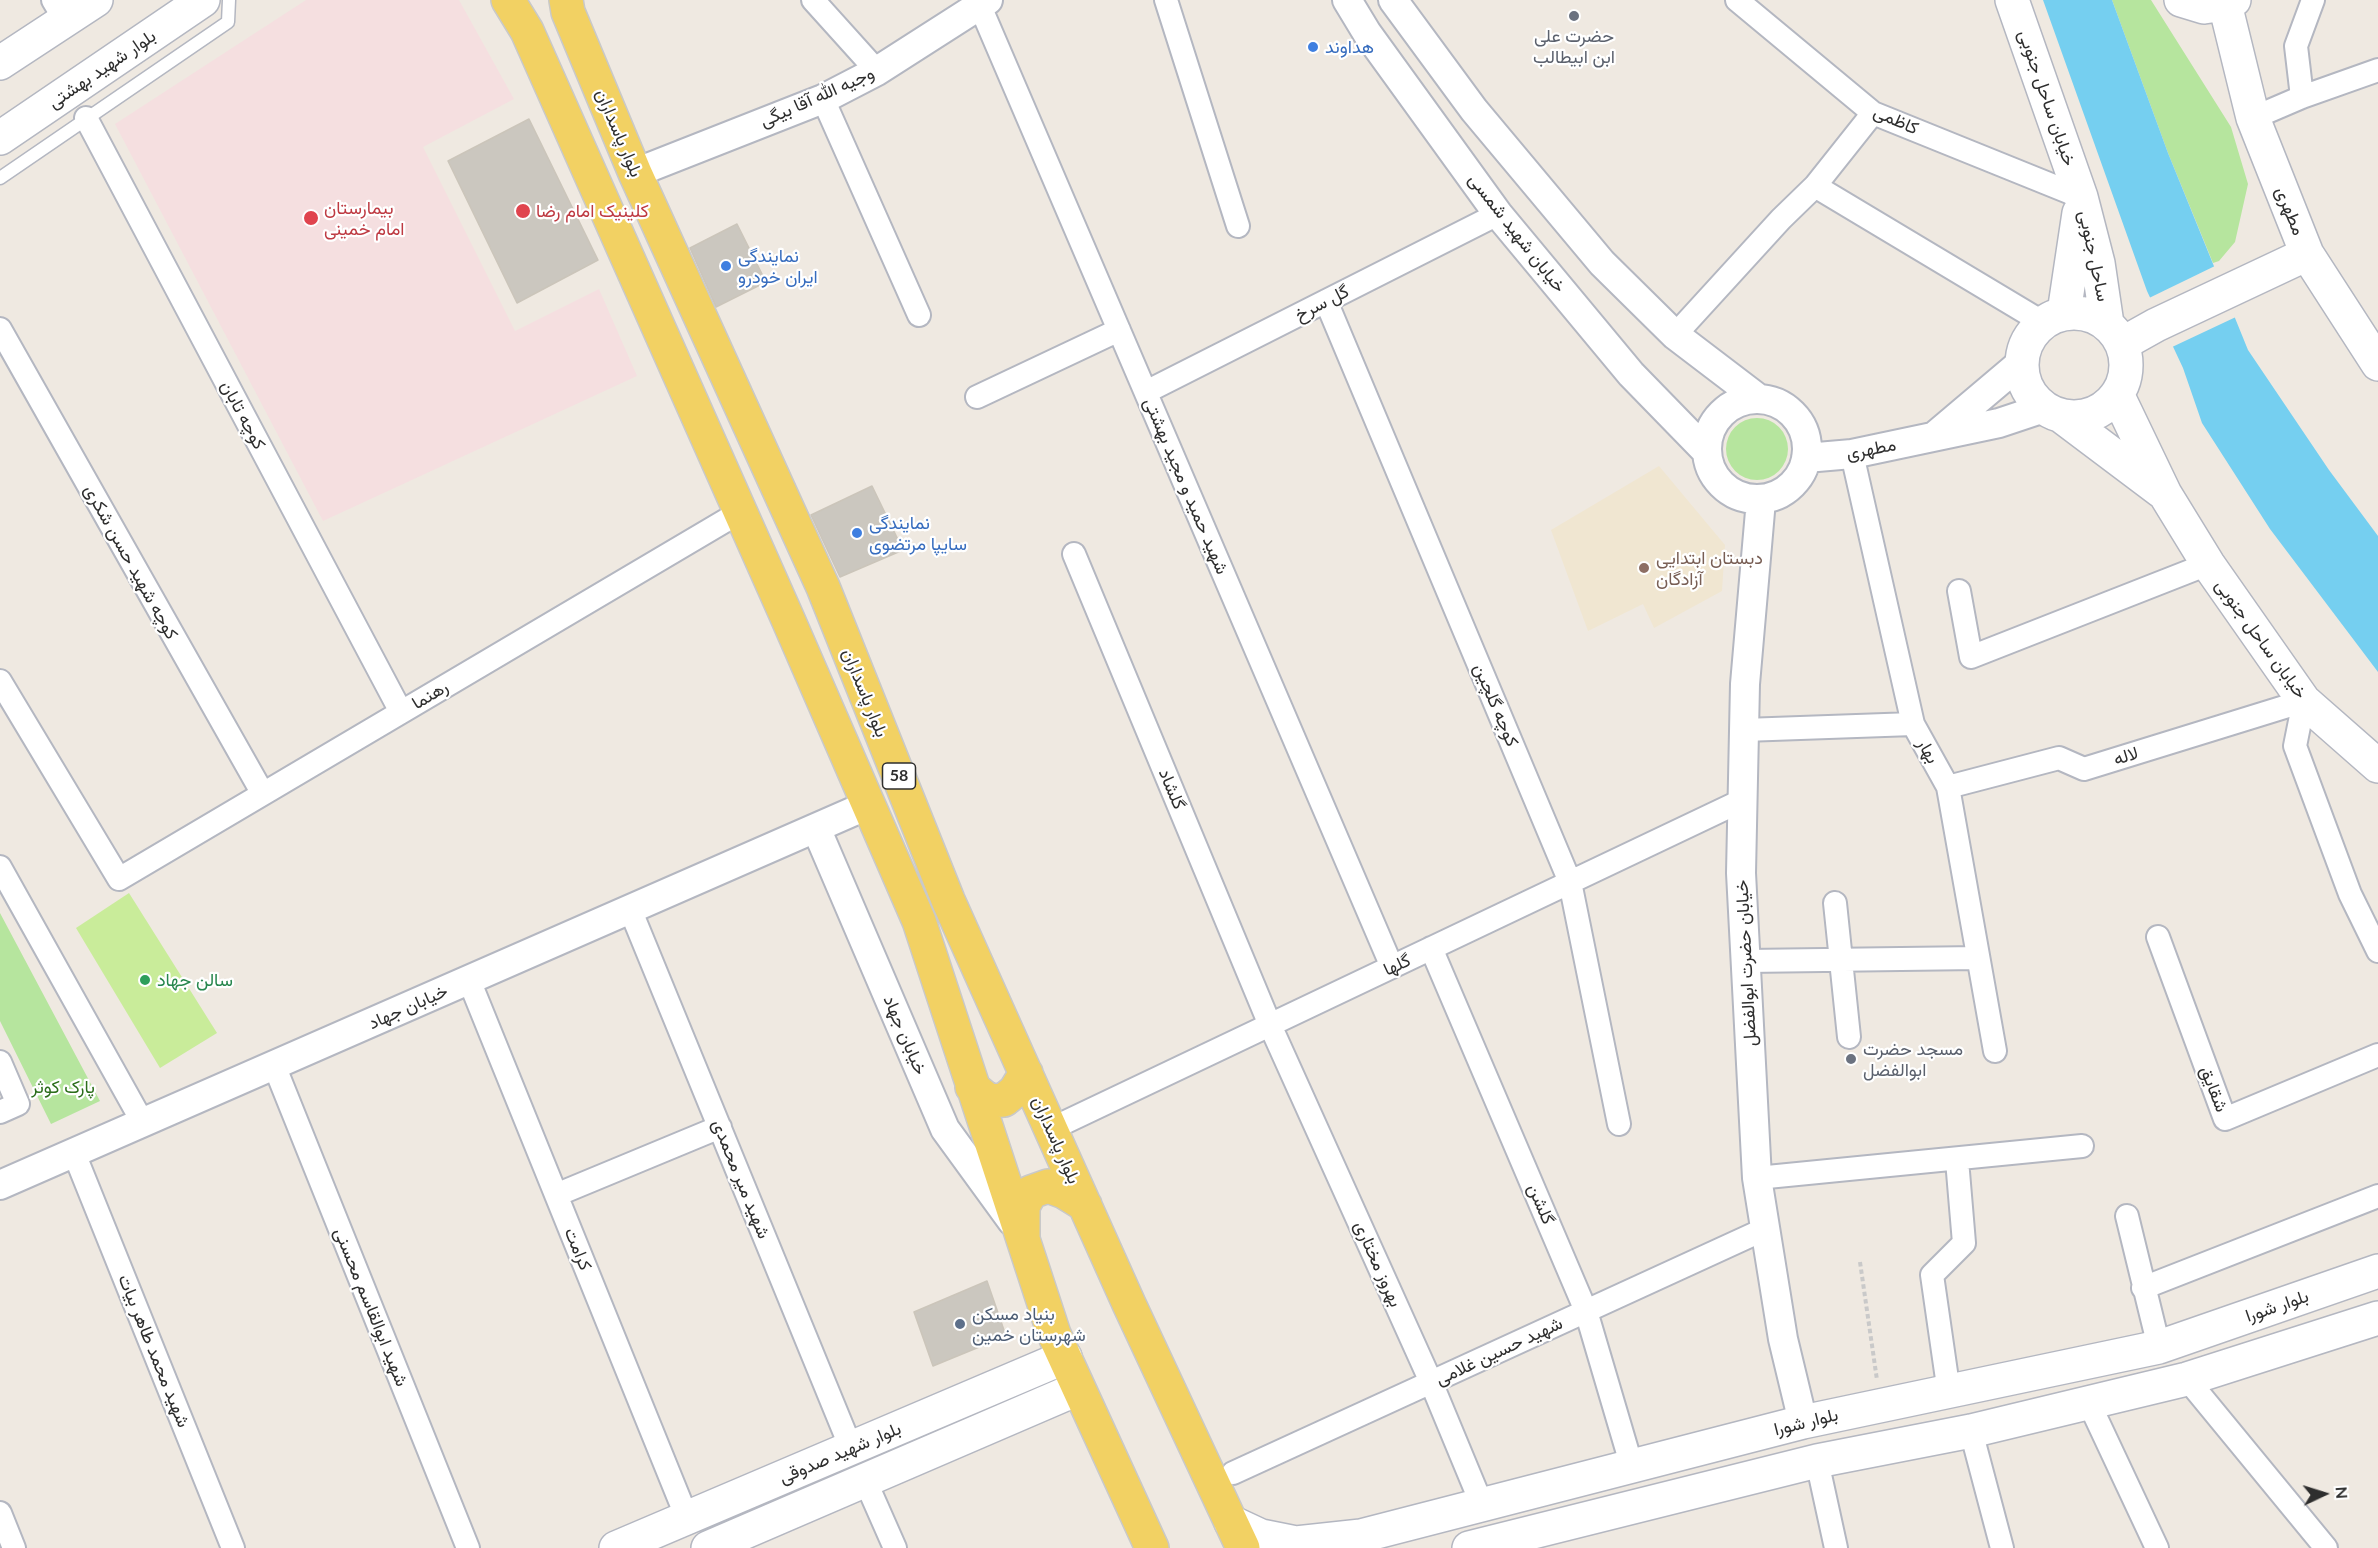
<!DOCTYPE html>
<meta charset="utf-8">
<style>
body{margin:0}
#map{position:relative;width:2378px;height:1548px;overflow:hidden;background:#efe9e1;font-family:Lato,sans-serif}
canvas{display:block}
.north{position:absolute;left:2294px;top:1464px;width:60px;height:60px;-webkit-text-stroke:4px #fff;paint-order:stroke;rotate:86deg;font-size:16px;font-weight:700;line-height:24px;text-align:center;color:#2e2e2e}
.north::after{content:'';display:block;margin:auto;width:21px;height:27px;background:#2e2e2e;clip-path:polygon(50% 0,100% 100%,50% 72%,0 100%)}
</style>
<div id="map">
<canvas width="2378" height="1548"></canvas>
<div class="north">N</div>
</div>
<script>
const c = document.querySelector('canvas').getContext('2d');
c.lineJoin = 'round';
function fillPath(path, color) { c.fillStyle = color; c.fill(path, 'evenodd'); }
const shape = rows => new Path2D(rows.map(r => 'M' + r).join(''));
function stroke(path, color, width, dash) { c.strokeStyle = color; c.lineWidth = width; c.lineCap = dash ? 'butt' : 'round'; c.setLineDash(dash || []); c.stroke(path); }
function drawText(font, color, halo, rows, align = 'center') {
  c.font = font + ' Lato,Vazirmatn,sans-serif'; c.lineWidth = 4.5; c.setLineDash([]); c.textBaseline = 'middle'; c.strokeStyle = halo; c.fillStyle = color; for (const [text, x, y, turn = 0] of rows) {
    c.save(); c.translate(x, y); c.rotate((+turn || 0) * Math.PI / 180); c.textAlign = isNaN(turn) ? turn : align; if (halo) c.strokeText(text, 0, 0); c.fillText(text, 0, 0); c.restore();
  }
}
fillPath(shape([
 [1659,466,1725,545,1722,591,1654,628,1643,604,1588,631,1551,530]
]), '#f0e6d1');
fillPath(shape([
 [306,0,459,0,514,99,423,147,515,331,599,289,637,376,323,521,115,124]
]), '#f5dfe0');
fillPath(shape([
 [2112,0,2151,0,2231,127,2248,184,2235,242,2219,261,2213,263,2168,153],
 '1726 449a31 31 0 1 1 62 0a31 31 0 1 1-62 0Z',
 [0,913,100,1101,51,1124,0,1021]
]), '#b6e59e');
fillPath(shape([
 [129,893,217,1033,160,1068,76,928]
]), '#c9ec9a');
fillPath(shape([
 [2043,0,2112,0,2168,153,2248,350,2329,470,2378,536,2378,672,2270,529,2202,423,2183,368,2147,291]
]), '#75cff0');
fillPath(shape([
 [2217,265,2238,316,2170,348,2147,299]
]), '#efe9e1');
const building = shape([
 [529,119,598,260,517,303,448,161,529,119],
 [737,224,766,282,716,307,690,248,737,224],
 [872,486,903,550,840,577,811,515,872,486],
 [987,1281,1006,1336,933,1366,914,1312,987,1281]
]);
fillPath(building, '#cbc7bf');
stroke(building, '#cbc5ba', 1.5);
const service = shape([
 [0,178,228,22,229,0]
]);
const minor = shape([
 [53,0,65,20],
 [813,0,877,71],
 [975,0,980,6,1392,967],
 [1166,0,1238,226],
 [1737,0,1873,113,2081,197],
 [2302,97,2296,46,2313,0],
 [823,99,919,315],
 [86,118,401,712],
 [2253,118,2302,97,2378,70],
 [1815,186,2042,322],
 [1326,301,1570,882,1619,1124],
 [0,329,263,794],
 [1675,335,1781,219,1815,186,1873,113],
 [1146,392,1498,214],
 [977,397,1119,330],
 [1852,454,1913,724,1948,787,1995,1051],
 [1074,554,1270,1025,1431,1382,1482,1505],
 [1959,591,1971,657,2208,564],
 [0,681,119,879,740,512],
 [1744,730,1913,724],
 [1948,787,2059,758,2084,769,2304,701,2295,746,2350,894,2378,951],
 [0,867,143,1123],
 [1835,903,1849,1037],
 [630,909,851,1448],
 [2158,937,2225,1119,2378,1055],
 [1431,948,1586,1311,1632,1467],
 [1747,961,1978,958],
 [469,980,687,1518],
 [0,1062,18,1104,0,1112],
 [274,1065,468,1548],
 [1051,1129,1743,800],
 [74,1153,233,1548],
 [1757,1178,2082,1146],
 [556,1195,720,1127],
 [2127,1216,2159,1347],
 [2143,1288,2378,1196],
 [2187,1379,2326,1548],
 [1949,1393,1932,1275,1964,1243,1957,1160],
 [2089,1403,2157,1548],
 [1971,1431,2002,1548],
 [1817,1461,1836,1548],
 [1233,1473,1765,1229],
 [865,1480,895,1548],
 [0,1513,14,1548]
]);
const tertiary = shape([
 [1347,0,1367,33,1498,214,1631,374,1706,451],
 [1393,0,1474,110,1602,263,1675,335,1759,399],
 [635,173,823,99,877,71,988,0],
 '1707 449a50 50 0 1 1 100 0a50 50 0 1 1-100 0Z',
 [1937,434,2021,363],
 [1806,458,1852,454,1999,423,2044,408],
 [1761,500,1745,684,1741,873,1757,1178,1783,1339,1803,1422],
 [816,828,945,1129,1012,1221],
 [0,1185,868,805]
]);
const secondary = shape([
 [2012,0,2081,197,2098,263,2107,324],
 [2181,0,2204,7,2225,4,2234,0],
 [2225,4,2253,118,2307,254,2378,364],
 [0,63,96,0],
 [0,138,203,0],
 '2022 365a52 52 0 1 1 104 0a52 52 0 1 1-104 0Z',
 [2064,313,2079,213],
 [2122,344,2156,325,2307,254],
 [2117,394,2165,494,2208,564,2304,701,2378,766],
 [2060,415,2161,491],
 [1231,1522,1261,1536,1296,1543,1361,1536,1803,1422,2159,1347,2378,1271],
 [616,1548,1065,1357],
 [708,1548,1077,1389],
 [1469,1548,1817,1461,1971,1431,2187,1379,2378,1318]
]);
const primary = shape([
 [508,0,527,31,787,617,919,921,1054,1334,1152,1548],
 [566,0,568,12,635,173,823,587,948,900,1129,1304,1243,1548],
 [972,1087,989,1101,1004,1100,1015,1091,1026,1073],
 [1023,1236,1023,1206,1031,1192,1048,1186,1064,1192,1085,1205]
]);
stroke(service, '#b4b7c1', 15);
stroke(minor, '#b4b7c1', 26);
stroke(tertiary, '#b4b7c1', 32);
stroke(secondary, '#b4b7c1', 36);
stroke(primary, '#c9c9c9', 36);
stroke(shape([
 [1860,1262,1877,1380]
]), '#c9c9c9', 4, [4.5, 3]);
stroke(service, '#fff', 12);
stroke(minor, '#fff', 22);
stroke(tertiary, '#fff', 28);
stroke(secondary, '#fff', 33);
stroke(primary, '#f2d163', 33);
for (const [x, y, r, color] of [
 [1574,16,6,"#6b7280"],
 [1313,47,6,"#3f7fe0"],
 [523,211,8,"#e0444e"],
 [311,218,8,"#e0444e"],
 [726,266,6,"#3f7fe0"],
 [857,533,6,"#3f7fe0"],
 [1644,568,6,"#8d6e63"],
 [145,980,6,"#2e9e5b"],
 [1851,1059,6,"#6b7280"],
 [960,1324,6,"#5c6f8a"]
]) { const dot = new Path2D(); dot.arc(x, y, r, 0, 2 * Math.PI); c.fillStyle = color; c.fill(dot); stroke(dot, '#fff', 2); }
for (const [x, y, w] of [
 [899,776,33]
]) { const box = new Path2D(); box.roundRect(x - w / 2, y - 13, w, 26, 4.5); c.fillStyle = '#fff'; c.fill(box); stroke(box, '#2e2e2e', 1.5); }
drawText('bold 16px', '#2e2e2e', null, [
 ["58",899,776]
]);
drawText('18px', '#5b616d', '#fff', [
 ["حضرت علی",1574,36],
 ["ابن ابیطالب",1574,57],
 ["مسجد حضرت",1863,1049,"left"],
 ["ابوالفضل",1863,1070,"left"]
]);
drawText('18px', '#366cbe', '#fff', [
 ["هداوند",1325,47],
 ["نمایندگی",738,256],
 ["ایران خودرو",738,277],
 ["نمایندگی",869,523],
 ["سایپا مرتضوی",869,544]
], 'left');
drawText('18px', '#2e2e2e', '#fff', [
 ["بلوار شهید بهشتی",102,69,-34],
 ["وجیه الله آقا بیگی",817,97,-24],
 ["خیابان ساحل جنوبی",2047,98,71],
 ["کاظمی",1896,120,24],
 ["بلوار پاسداران",619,133,67],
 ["مطهری",2290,211,68],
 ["خیابان شهید شمسی",1517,233,52],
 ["ساحل جنوبی",2094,256,78],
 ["گل سرخ",1322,303,-27],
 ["کوچه تابان",243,415,62],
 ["مطهری",1871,449,-11],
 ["شهید حمید و مجید بهشتی",1186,486,67],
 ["کوچه شهید حسن شکری",131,562,61],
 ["خیابان ساحل جنوبی",2261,639,54],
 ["بلوار پاسداران",865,693,68],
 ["رهنما",430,695,-31],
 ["کوچه گلچین",1496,705,67],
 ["بهار",1928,751,61],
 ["لاله",2126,756,-17],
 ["گلشاد",1172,789,67],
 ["خیابان حضرت ابوالفضل",1746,963,-93],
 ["گلها",1397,965,-25],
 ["خیابان جهاد",408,1007,-24],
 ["خیابان جهاد",905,1035,67],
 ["شقایق",2214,1089,69],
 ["بلوار پاسداران",1056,1140,66],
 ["شهید میر محمدی",741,1179,68],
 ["گلشن",1541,1204,67],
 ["کرامت",578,1249,68],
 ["بهروز مختاری",1378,1264,66],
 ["بلوار شورا",2277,1306,-19],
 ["شهید ابوالقاسم محسنی",371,1307,68],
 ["شهید محمد طاهر بیات",154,1351,68],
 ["شهید حسین غلامی",1499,1351,-25],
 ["بلوار شورا",1806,1422,-14],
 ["بلوار شهید صدوقی",840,1453,-23]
]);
drawText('18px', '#be3a42', '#fff', [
 ["بیمارستان",324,208],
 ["امام خمینی",324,229],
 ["کلینیک امام رضا",536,211]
], 'left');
drawText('18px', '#785e54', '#fff', [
 ["دبستان ابتدایی",1656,558],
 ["آزادگان",1656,579]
], 'left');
drawText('18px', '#27864d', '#fff', [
 ["سالن جهاد",157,980]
], 'left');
drawText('18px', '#2c6e1b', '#fff', [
 ["پارک کوثر",63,1087]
]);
drawText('18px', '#4e5e75', '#fff', [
 ["بنیاد مسکن",972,1314],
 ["شهرستان خمین",972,1335]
], 'left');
</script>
